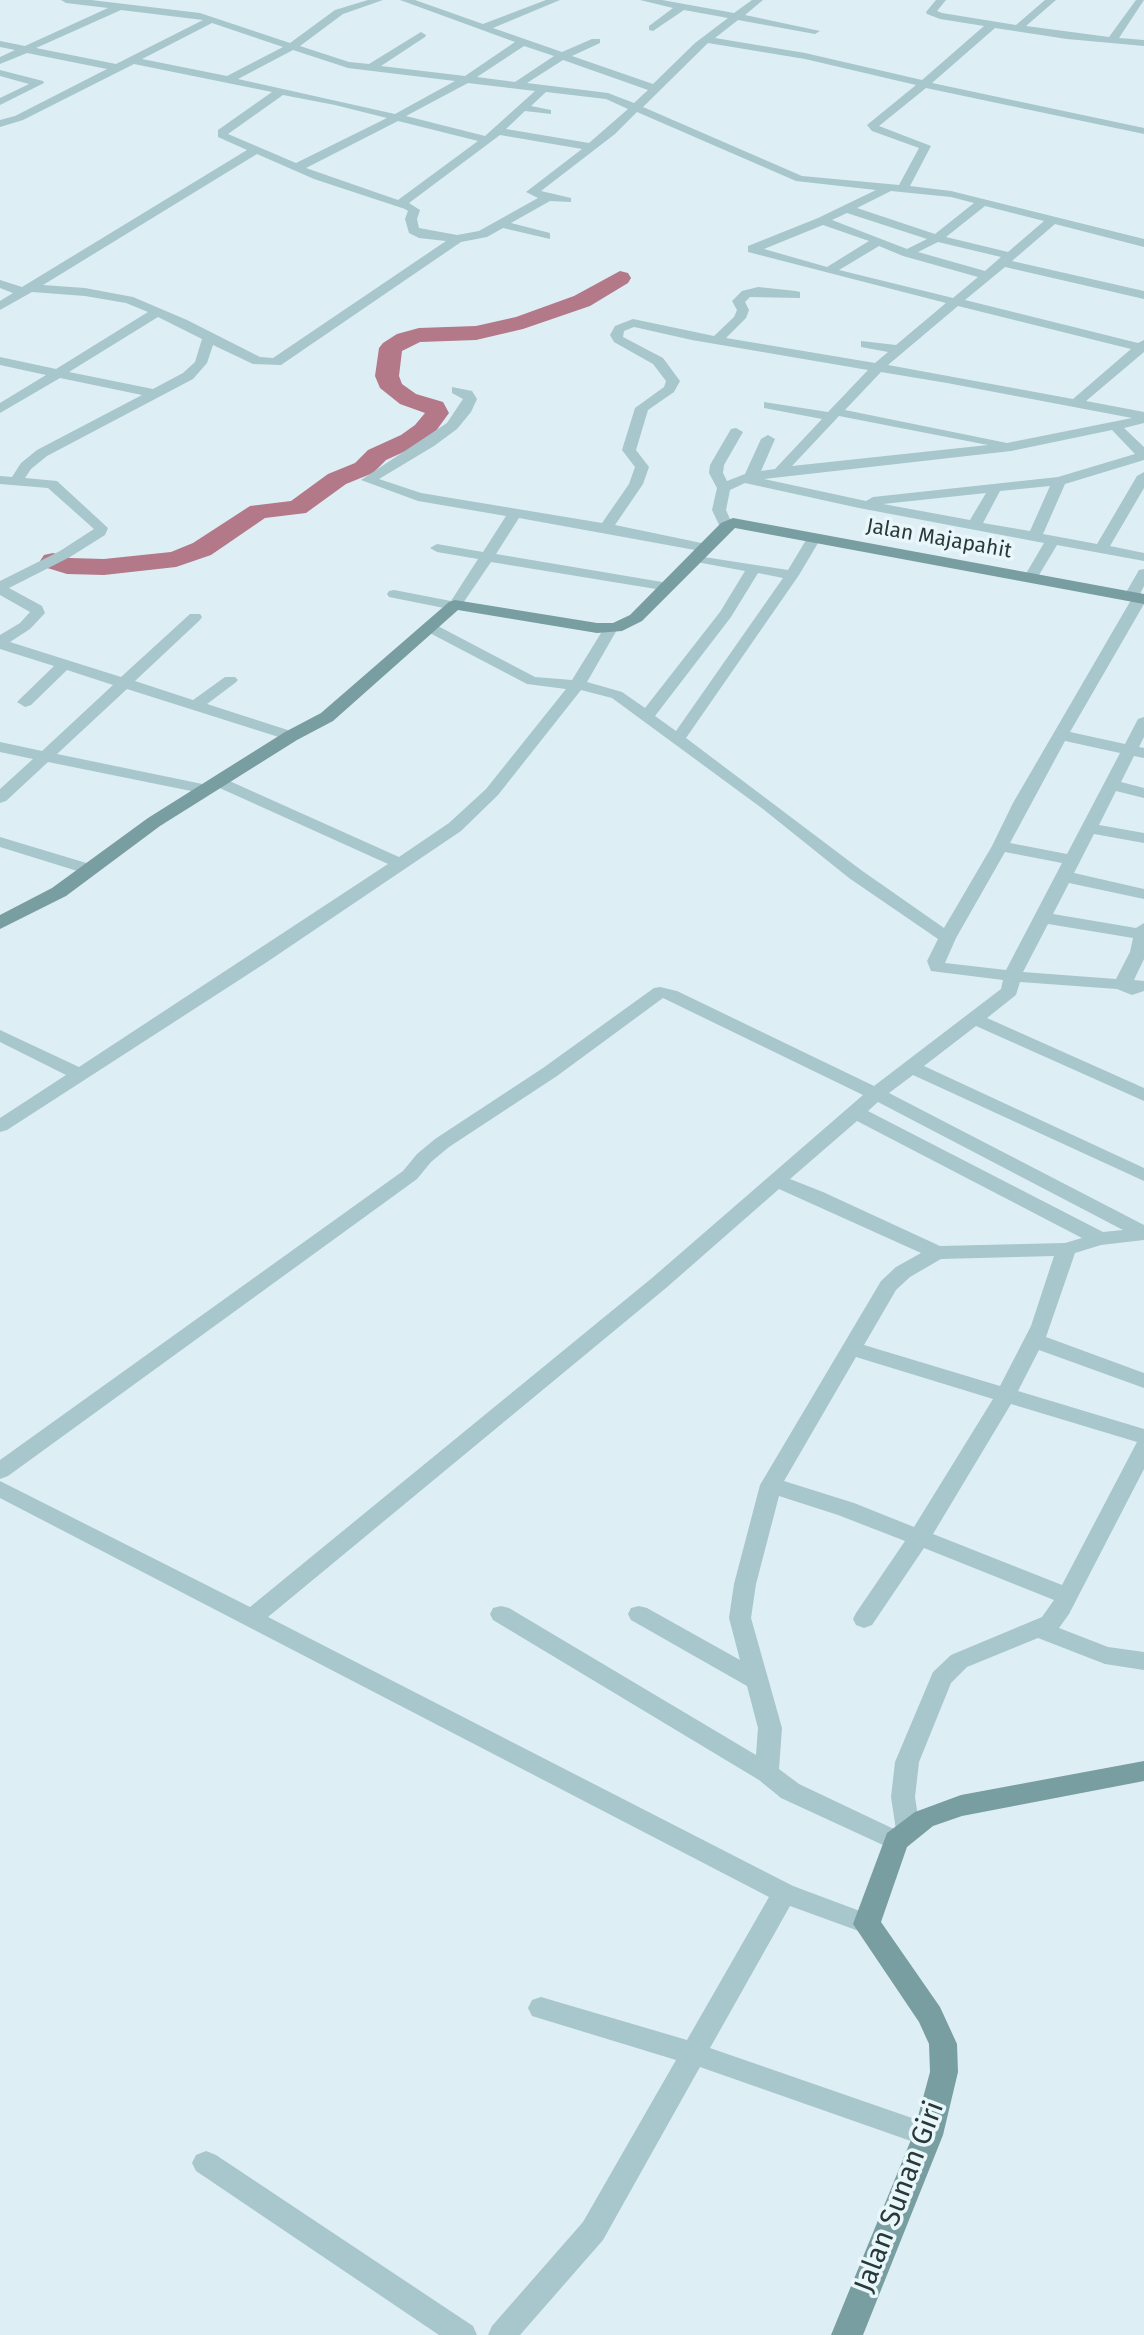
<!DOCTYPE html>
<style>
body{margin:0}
canvas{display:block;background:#ddeef4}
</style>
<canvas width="1144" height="2335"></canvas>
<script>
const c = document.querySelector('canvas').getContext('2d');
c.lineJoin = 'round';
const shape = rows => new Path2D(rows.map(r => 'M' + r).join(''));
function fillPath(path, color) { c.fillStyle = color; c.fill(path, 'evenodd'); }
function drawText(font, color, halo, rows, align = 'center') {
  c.font = font + ' "Fira Sans",sans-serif'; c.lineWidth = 7; c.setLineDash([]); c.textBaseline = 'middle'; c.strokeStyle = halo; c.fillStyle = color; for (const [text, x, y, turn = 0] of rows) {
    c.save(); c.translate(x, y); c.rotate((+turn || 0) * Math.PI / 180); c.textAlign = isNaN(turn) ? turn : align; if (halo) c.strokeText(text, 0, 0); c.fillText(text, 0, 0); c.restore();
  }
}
fillPath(shape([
 [620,271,628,273,631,278,628,283,590,306,523,329,476,340,420,342,402,351,399,376,402,384,416,394,443,402,449,413,433,435,419,445,386,460,373,473,346,484,306,513,265,518,211,555,176,567,104,575,67,574,44,567,40,561,44,555,53,553,70,558,104,559,171,552,193,543,250,506,291,501,328,474,355,463,368,450,401,435,415,425,425,413,400,404,380,388,375,376,379,348,383,343,397,334,419,328,476,326,516,317,574,296,620,271]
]), '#b37988');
fillPath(shape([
 [61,0,91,0,200,13,290,43,335,10,368,0,383,0,343,14,300,46,349,62,369,64,421,32,426,35,425,37,381,66,465,76,515,42,400,0,415,0,483,24,546,0,560,0,493,28,562,52,592,39,600,39,600,43,572,56,653,84,695,43,728,18,684,10,653,31,649,30,649,26,673,8,640,0,662,0,734,13,752,0,763,0,745,15,820,31,815,34,738,20,715,38,805,53,922,80,984,26,940,19,927,14,926,12,936,0,946,0,937,11,942,13,1016,25,1045,0,1056,0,1026,26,1109,37,1136,0,1144,0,1119,38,1144,40,1144,46,1067,39,995,28,932,83,1144,128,1144,134,926,88,879,126,931,146,910,186,951,191,1144,239,1144,247,1055,224,1012,261,1144,291,1144,299,1005,267,965,300,1138,343,1144,340,1144,352,1086,401,1144,412,1144,423,1124,428,1144,447,1144,460,1065,484,1043,534,1097,544,1137,476,1144,472,1144,488,1110,546,1144,553,1144,561,1057,545,1036,580,1031,581,1024,577,1044,543,859,508,745,483,730,490,726,510,733,526,731,529,721,529,712,510,717,488,709,473,710,465,731,429,736,428,743,432,724,465,723,473,727,481,745,474,761,439,768,435,775,439,761,471,775,469,822,419,764,408,764,402,828,412,868,370,692,340,634,327,624,331,623,337,663,358,680,381,674,392,648,410,636,450,649,467,643,484,615,525,711,545,713,548,711,551,706,552,519,518,496,554,668,583,675,587,668,591,491,562,459,609,454,610,389,597,387,594,389,591,394,590,451,601,478,559,437,552,430,548,437,544,483,552,506,516,418,501,361,480,447,423,463,399,452,393,452,387,472,391,477,399,471,412,457,429,434,446,379,479,421,493,602,523,629,484,635,467,622,450,635,408,664,387,666,381,653,364,614,342,610,335,615,326,633,319,714,336,734,317,737,310,732,301,742,291,758,287,796,291,800,292,800,298,750,297,745,302,749,310,746,318,726,338,875,363,888,352,861,347,861,341,896,345,946,303,748,252,748,246,818,218,876,190,796,181,637,112,615,134,541,191,571,198,571,202,550,201,511,223,550,233,550,239,503,228,487,237,461,242,281,365,253,364,213,345,207,363,193,379,47,456,31,469,25,478,57,481,108,528,105,535,70,557,9,588,42,606,45,613,30,629,10,642,121,677,190,614,200,614,202,617,200,620,135,681,193,700,225,677,235,677,238,680,235,683,207,704,297,733,299,736,297,739,285,739,127,689,57,754,212,786,214,789,212,792,206,794,48,762,6,801,0,803,0,789,33,759,0,752,0,742,42,751,113,685,67,670,31,705,25,707,17,702,54,666,0,649,0,635,20,623,30,612,0,595,0,581,60,551,94,529,48,488,0,484,0,476,12,477,21,463,37,450,142,395,60,378,0,413,0,403,46,375,0,365,0,357,56,369,148,312,126,303,85,296,32,292,0,310,0,301,13,293,0,288,0,280,22,287,247,150,218,137,218,130,272,92,134,64,23,120,0,127,0,120,15,116,107,69,27,53,0,64,0,57,15,50,0,47,0,41,25,46,108,8,66,3,61,0],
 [121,10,203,20,116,64,36,48,121,10],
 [212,23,283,47,227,76,142,59,212,23],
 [708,43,805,59,916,85,867,125,872,131,919,148,899,185,802,176,643,107,708,43],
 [524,46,554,56,515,82,477,77,524,46],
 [293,50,348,68,455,81,395,114,238,79,293,50],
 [563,60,648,90,634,103,608,93,527,83,563,60],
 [468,83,535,91,485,136,406,116,468,83],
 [546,92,606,99,628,109,589,143,506,129,525,111,551,114,551,110,531,106,546,92],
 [283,95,335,105,387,118,296,163,228,134,283,95],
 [398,121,478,141,398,200,306,168,398,121],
 [500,135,582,149,526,192,538,198,479,231,457,235,419,228,417,219,420,210,409,203,500,135],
 [257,154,314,179,405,209,408,211,405,219,409,233,419,238,446,241,273,358,260,357,187,320,133,297,85,288,43,285,257,154],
 [891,191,951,197,974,203,935,234,857,208,891,191],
 [985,206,1044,221,1008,252,946,237,985,206],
 [847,213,927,239,907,249,832,220,847,213],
 [823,225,869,241,827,267,764,249,823,225],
 [938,242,1001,257,985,271,918,252,938,242],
 [879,246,903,256,978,277,953,298,839,270,879,246],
 [958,306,1131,349,1073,399,888,365,958,306],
 [158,317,202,339,195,362,183,373,153,389,69,372,158,317],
 [881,372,947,383,1132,418,1007,443,845,410,881,372],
 [839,416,988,445,792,466,839,416],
 [1112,430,1135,454,1058,477,873,497,866,501,764,479,1011,451,1112,430],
 [1050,486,1030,531,983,523,1000,491,1050,486],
 [986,493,970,520,883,504,986,493],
 [0,70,43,81,44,83,0,105,0,98,29,84,0,76,0,70],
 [814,534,821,538,799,575,686,738,861,870,944,928,992,846,1013,803,1131,600,1124,596,1139,570,1144,569,1144,586,1140,594,1144,595,1144,604,1070,732,1125,744,1138,719,1144,717,1144,737,1139,747,1144,748,1144,758,1134,756,1121,782,1144,788,1144,798,1116,791,1099,825,1144,833,1144,843,1094,834,1074,873,1144,889,1144,899,1069,883,1053,914,1136,928,1144,923,1144,959,1134,980,1144,981,1144,991,1132,995,1117,989,1020,982,1016,995,987,1018,1144,1088,1144,1101,976,1026,924,1066,1144,1168,1144,1181,913,1075,889,1093,1144,1225,1144,1240,1101,1245,1075,1253,1046,1337,1144,1373,1144,1388,1039,1350,1018,1391,1144,1429,1144,1469,1069,1614,1059,1628,1108,1647,1144,1652,1144,1670,1105,1664,1038,1638,967,1667,951,1683,919,1762,915,1797,920,1829,917,1836,907,1838,905,1848,896,1851,781,1798,759,1780,493,1620,490,1614,493,1608,501,1606,509,1608,756,1755,758,1728,747,1686,631,1620,628,1614,631,1608,639,1606,647,1608,740,1660,729,1618,734,1584,760,1485,881,1281,896,1267,921,1253,779,1189,666,1288,268,1617,793,1886,876,1917,880,1924,876,1931,867,1934,790,1906,710,2048,938,2127,941,2135,938,2143,928,2147,700,2067,603,2240,520,2335,488,2335,492,2326,583,2222,676,2060,532,2016,528,2008,532,2000,541,1997,687,2040,769,1897,0,1498,0,1481,250,1607,652,1278,863,1095,663,998,557,1076,449,1147,431,1162,417,1179,8,1476,0,1479,0,1460,403,1171,417,1154,435,1139,543,1068,654,988,660,987,677,991,874,1086,1001,989,1003,980,931,971,927,961,938,939,849,878,763,809,612,698,581,690,498,795,461,831,267,962,7,1130,0,1132,0,1118,66,1075,0,1042,0,1030,79,1067,388,864,213,785,211,782,213,779,225,779,399,857,449,823,486,789,566,689,527,684,424,630,422,627,424,624,434,624,535,677,572,680,606,625,616,625,618,628,587,682,622,692,645,708,720,612,745,571,691,561,689,558,691,555,788,570,809,535,814,534],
 [758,573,783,578,676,731,655,716,731,617,758,573],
 [1065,741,1120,753,1067,854,1010,843,1065,741],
 [1005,852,1062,863,1006,970,945,963,956,938,1005,852],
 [1048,924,1133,938,1130,952,1116,979,1023,972,1048,924],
 [878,1102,1123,1230,1103,1232,868,1111,878,1102],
 [857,1121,1082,1238,1065,1243,940,1246,823,1192,790,1179,857,1121],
 [1054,1256,1031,1326,1000,1386,864,1345,896,1290,910,1277,941,1259,1054,1256],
 [856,1357,993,1399,914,1527,854,1503,784,1481,856,1357],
 [1011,1404,1137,1442,1062,1585,933,1534,1011,1404],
 [779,1496,838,1515,905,1541,856,1613,853,1619,856,1625,864,1628,872,1625,924,1548,1054,1600,1042,1617,951,1655,933,1672,895,1762,891,1797,896,1830,799,1784,779,1769,782,1728,751,1618,756,1584,779,1496],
 [0,837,93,865,95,869,87,874,0,847,0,837],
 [206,2151,216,2155,473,2326,477,2335,439,2335,196,2171,192,2163,196,2155,206,2151]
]), '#a7c7cd');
fillPath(shape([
 [733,518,1144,594,1144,604,735,528,642,621,622,631,597,633,458,610,333,721,297,740,160,826,66,896,0,929,0,915,52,888,148,818,285,732,321,713,449,602,455,600,597,623,613,623,630,615,721,523,733,518],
 [1144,1761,1144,1781,962,1816,933,1826,907,1847,881,1922,940,2007,957,2044,958,2072,943,2135,863,2335,831,2335,913,2135,930,2072,929,2044,919,2022,853,1924,887,1833,915,1812,961,1795,1144,1761]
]), '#789ea1');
drawText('21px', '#283939', '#e9f7fb', [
 ["Jalan Majapahit",939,539,10]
]);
drawText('28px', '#283939', '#e9f7fb', [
 ["Jalan Sunan Giri",900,2197,-69]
]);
</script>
